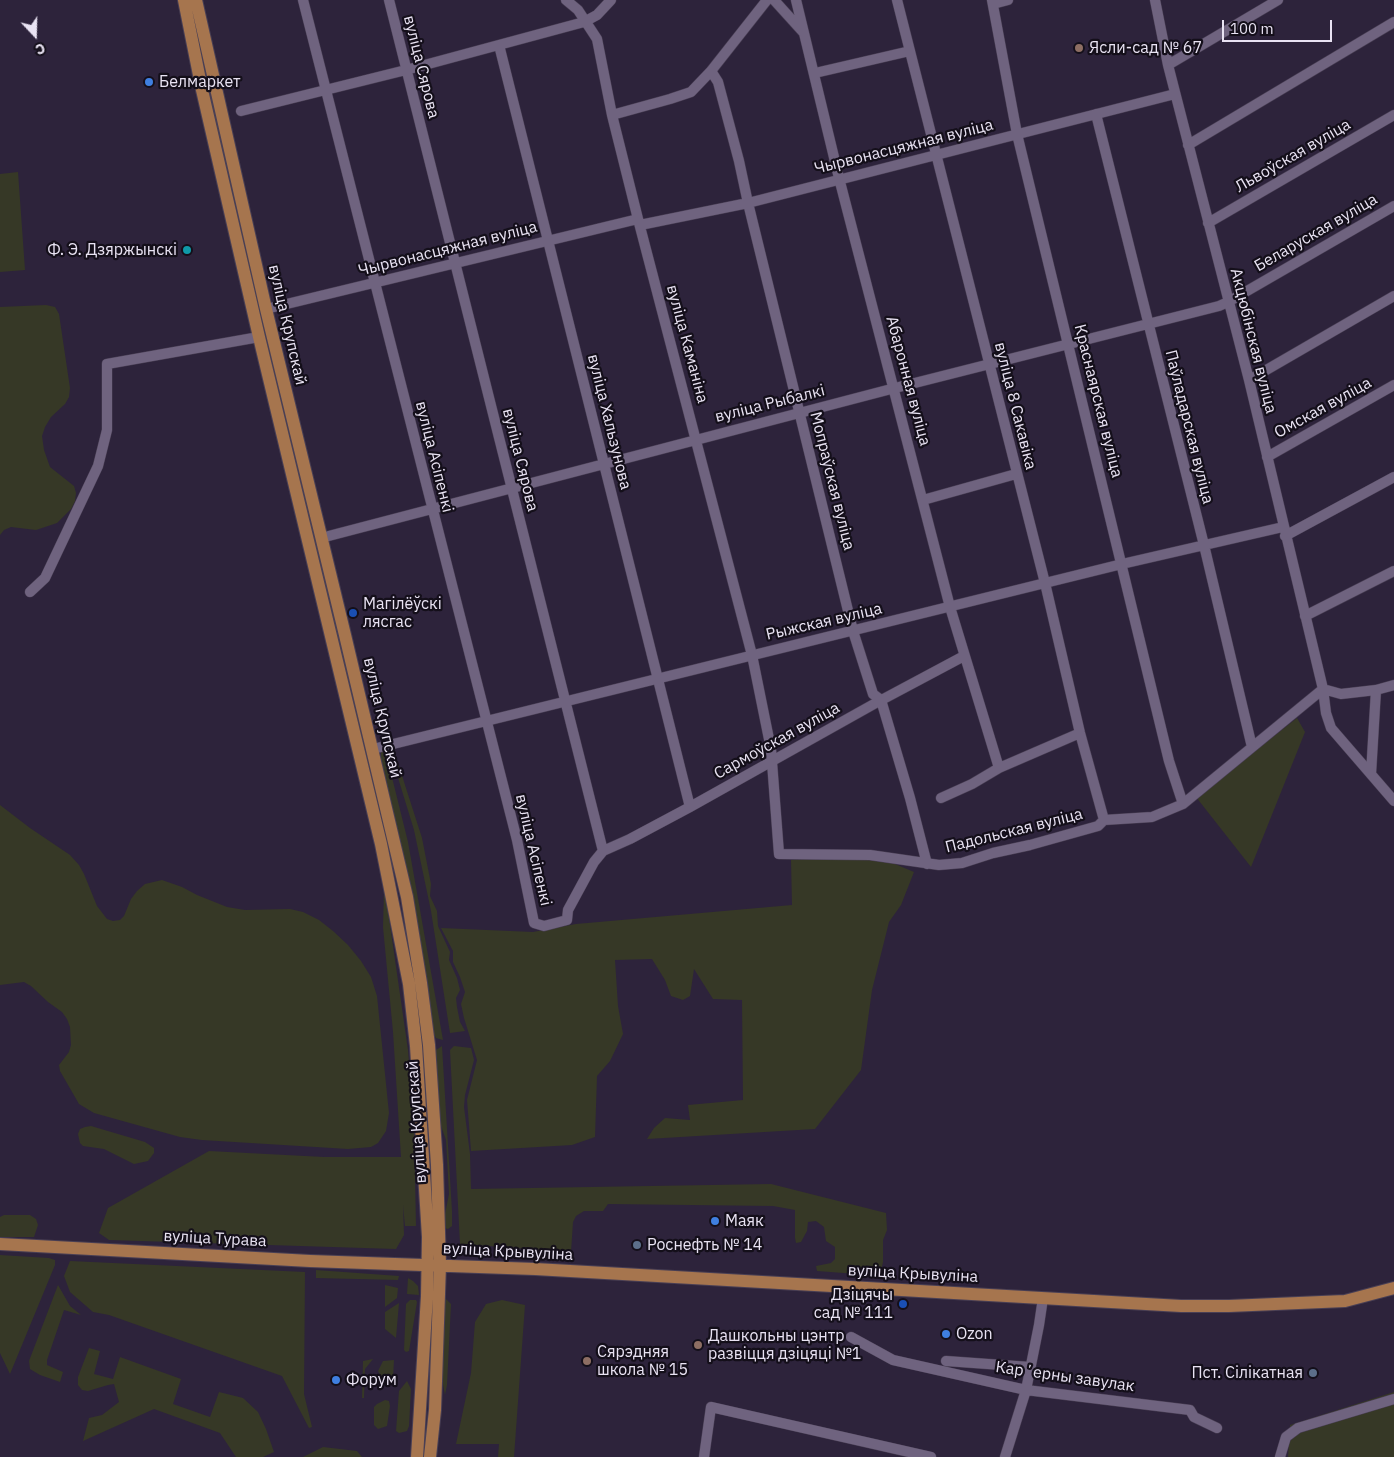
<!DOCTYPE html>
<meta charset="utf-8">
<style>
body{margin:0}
#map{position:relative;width:1394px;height:1457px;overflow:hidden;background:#2d233b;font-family:"IBM Plex Sans",sans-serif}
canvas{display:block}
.north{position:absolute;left:10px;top:10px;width:50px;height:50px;-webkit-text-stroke:4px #140f1a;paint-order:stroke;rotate:159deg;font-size:14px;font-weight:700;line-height:20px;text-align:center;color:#e9e3f3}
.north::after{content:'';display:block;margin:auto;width:18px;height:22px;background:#e9e3f3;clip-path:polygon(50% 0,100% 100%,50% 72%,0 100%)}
.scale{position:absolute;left:1222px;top:20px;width:110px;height:22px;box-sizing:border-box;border:2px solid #e9e3f3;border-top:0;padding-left:6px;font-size:15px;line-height:18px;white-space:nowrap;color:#e9e3f3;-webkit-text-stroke:4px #140f1a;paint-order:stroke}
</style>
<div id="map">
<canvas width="1394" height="1457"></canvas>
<div class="north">С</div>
<div class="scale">100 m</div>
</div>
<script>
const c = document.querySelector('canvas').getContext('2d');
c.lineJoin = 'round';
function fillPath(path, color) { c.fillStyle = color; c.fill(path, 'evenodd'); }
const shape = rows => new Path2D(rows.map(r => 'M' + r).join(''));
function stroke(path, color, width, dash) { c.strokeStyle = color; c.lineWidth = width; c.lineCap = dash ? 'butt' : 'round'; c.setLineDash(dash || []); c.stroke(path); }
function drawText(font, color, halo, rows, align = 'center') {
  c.font = font + ' "IBM Plex Sans",sans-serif'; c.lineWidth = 4.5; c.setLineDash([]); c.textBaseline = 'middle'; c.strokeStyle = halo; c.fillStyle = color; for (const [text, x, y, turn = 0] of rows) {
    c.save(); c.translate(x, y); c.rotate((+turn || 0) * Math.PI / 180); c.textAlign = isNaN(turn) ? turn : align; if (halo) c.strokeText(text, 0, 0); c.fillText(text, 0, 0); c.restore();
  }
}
fillPath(shape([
 [18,172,25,270,0,272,0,174],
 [46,305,55,307,59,314,70,388,69,397,65,404,51,417,45,427,42,436,44,450,50,467,74,486,76,493,75,501,71,509,57,523,36,530,11,527,4,530,0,535,0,307],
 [1297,718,1305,732,1251,867,1196,797],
 [385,749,408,842,443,1040,436,1038,433,1033,400,840,381,760,381,751],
 [393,756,397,760,422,838,431,884,430,896,437,911,438,926,450,952,449,960,457,978,460,990,456,998,457,1007,460,1022,465,1031,450,1033,431,911,414,830,395,768],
 [0,805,30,828,70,855,79,865,84,874,97,906,107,919,113,921,120,920,124,916,131,899,137,891,145,884,162,880,182,887,197,895,227,907,245,910,290,909,303,912,319,920,333,931,348,945,361,961,371,977,377,996,389,1113,386,1131,378,1143,371,1147,348,1149,202,1140,180,1137,94,1113,79,1104,60,1071,59,1065,69,1052,71,1045,70,1027,67,1019,62,1012,48,1002,31,986,24,982,0,985],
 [862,855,895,864,914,872,901,905,889,922,872,990,861,1070,815,1129,647,1139,654,1128,665,1118,690,1120,688,1105,743,1100,742,1000,713,999,694,969,690,996,683,1000,671,996,665,980,652,959,615,960,618,1006,623,1034,610,1061,597,1076,595,1137,572,1145,471,1151,467,1100,477,1060,464,1018,461,1004,465,992,460,977,453,962,453,951,441,928,533,932,576,924,792,905,791,860],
 [384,889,389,918,408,1050,414,1125,416,1226,405,1226,403,1205,404,1235,396,1249,109,1240,99,1233,108,1208,209,1151,324,1157,401,1157,393,1032,383,927],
 [442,1046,452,1211,452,1226,448,1229,445,1228,444,1219,449,1194,446,1140,441,1126,435,1055,436,1050],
 [454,1046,471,1048,474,1060,465,1095,464,1107,470,1154,471,1189,771,1184,886,1213,887,1230,883,1240,883,1262,881,1271,870,1275,817,1271,816,1266,831,1263,835,1259,835,1247,826,1241,824,1227,816,1221,808,1222,807,1231,801,1242,796,1243,795,1238,795,1210,773,1206,608,1204,603,1211,584,1211,576,1216,573,1222,571,1252,460,1244,450,1050],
 [91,1126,145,1142,154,1148,154,1153,148,1161,134,1164,104,1149,83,1146,80,1143,78,1134,80,1129,85,1127],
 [4,1215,30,1215,36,1219,38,1225,34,1237,0,1237,0,1217],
 [0,1255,49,1258,55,1260,55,1265,10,1374,0,1353],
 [70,1261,305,1272,304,1394,312,1427,309,1428,282,1376,109,1315,93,1312,70,1292,64,1276],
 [316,1270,399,1276,398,1280,316,1278],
 [408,1278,413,1281,418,1286,419,1295,407,1294],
 [58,1285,70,1306,81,1315,64,1310,47,1360,47,1365,63,1372,60,1382,40,1375,30,1369,29,1361],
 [385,1285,398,1288,397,1298,385,1307],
 [445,1298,451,1304,447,1385,445,1395,441,1374],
 [410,1300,416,1300,417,1302,409,1351,406,1352,404,1350,406,1304],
 [502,1300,525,1305,514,1457,498,1457,499,1444,456,1444,471,1373,475,1322,486,1304],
 [399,1303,396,1338,385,1329,385,1312],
 [89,1348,100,1351,94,1374,113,1379,120,1357,181,1379,173,1404,210,1417,219,1392,243,1398,258,1412,266,1429,274,1452,263,1457,236,1457,220,1433,154,1409,83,1441,89,1418,102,1415,119,1402,114,1384,108,1385,88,1391,82,1390,78,1385,78,1377],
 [373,1359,365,1369,364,1398,362,1398,363,1361],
 [394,1360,393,1379,382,1379,378,1371,383,1361],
 [407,1381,411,1389,409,1426,407,1431,399,1433,396,1431,399,1391],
 [1394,1392,1394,1457,1288,1457,1290,1425],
 [385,1400,389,1401,390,1406,387,1426,378,1429,374,1425,374,1407,377,1404],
 [323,1447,357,1451,362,1457,303,1457]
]), '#363826');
const minor = shape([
 [303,0,517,840,534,923,544,926,567,920,568,910,594,862,603,851,389,0],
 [566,0,578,10,597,39,612,115,638,219,752,655,771,749,779,854,870,855,939,865,962,863,993,853,1030,845,1098,826,1104,820],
 [774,0,803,32],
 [796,0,839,178,950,607,999,768],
 [897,0,1045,583,1080,733,1104,820],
 [992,0,1017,134,1169,761,1183,804],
 [1155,0,1168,65,1249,380,1323,689,1326,713,1331,728,1394,801],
 [993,4,1008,0],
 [499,45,690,807],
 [1168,65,1278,0],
 [711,71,718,82,739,161,748,203,853,631,873,694,881,700,910,798,927,864],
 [815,73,910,51],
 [241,111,406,70,584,22,597,15,611,0],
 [1096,114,1204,545,1252,747],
 [612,115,670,99,691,92,711,71,767,0],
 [1188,145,1394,22],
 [1208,223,1394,115],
 [640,225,748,203,1175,94],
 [266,309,638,219],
 [1249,380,1394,296],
 [1267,457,1394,385],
 [923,500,1016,474],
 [1285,536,1394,477],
 [321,538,895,388,1219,306,1228,302,1394,206],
 [30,592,45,578,98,466,107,430,107,364,259,337],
 [1305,616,1394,571],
 [1323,689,1341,694,1376,690,1394,685],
 [373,749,1122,564,1283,527],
 [1371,774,1376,690],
 [941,798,972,784,999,768,1080,733],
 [1104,820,1152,817,1183,804,1323,689],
 [603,851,630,839,690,807,874,704,964,656],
 [851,1337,893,1360,1026,1390,1190,1410,1194,1417,1217,1428],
 [946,1361,1030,1367],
 [704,1457,711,1407,931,1457],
 [1005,1457,1026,1390,1039,1325,1043,1298],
 [1280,1457,1286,1437,1298,1428,1394,1399]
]);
const major = shape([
 [184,0,202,90,259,337,381,844,409,984,416,1046,428,1237,427,1296,417,1457],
 [196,0,266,309,345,635,407,897,421,983,429,1045,437,1165,440,1265,435,1410,430,1457],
 [0,1244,310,1261,535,1269,1181,1306,1229,1306,1345,1301,1394,1288]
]);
stroke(minor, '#493f54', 11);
stroke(major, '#493f54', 14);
stroke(minor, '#6f637f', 10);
stroke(major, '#a6754e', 12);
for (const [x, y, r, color] of [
 [1079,48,5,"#8d6e63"],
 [149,82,5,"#3f7fe0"],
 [187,250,5,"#0f9aa8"],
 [353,613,5,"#1a4fb4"],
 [715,1221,5,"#3f7fe0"],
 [637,1245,5,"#5c6f8a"],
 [903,1304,5,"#1a4fb4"],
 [946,1334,5,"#3f7fe0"],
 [698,1345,5,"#8d6e63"],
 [587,1361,5,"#8d6e63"],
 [1313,1373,5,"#5c6f8a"],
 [336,1380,5,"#3f7fe0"]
]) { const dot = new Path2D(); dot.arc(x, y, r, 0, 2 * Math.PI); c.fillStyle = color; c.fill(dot); stroke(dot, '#140f1a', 2); }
drawText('16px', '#e9e3f3', '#140f1a', [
 ["Ясли-сад № 67",1089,48],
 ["Белмаркет",159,82],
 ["Ф. Э. Дзяржынскі",177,250,"right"],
 ["Магілёўскі",363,604],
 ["лясгас",363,622],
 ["Маяк",725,1221],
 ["Роснефть № 14",647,1245],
 ["Дзіцячы",893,1295,"right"],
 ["сад № 111",893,1313,"right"],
 ["Ozon",956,1334],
 ["Дашкольны цэнтр",708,1336],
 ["развіцця дзіцяці №1",708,1354],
 ["Сярэдняя",597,1352],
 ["школа № 15",597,1370],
 ["Пст. Сілікатная",1303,1373,"right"],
 ["Форум",346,1380]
], 'left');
drawText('16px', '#e9e3f3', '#140f1a', [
 ["вуліца Сярова",421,67,76],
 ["Чырвонасцяжная вуліца",904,147,-14],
 ["Львоўская вуліца",1293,156,-30],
 ["Беларуская вуліца",1316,233,-30],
 ["Чырвонасцяжная вуліца",448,249,-14],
 ["вуліца Крупскай",287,325,77],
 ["Акцюбінская вуліца",1253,341,76],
 ["вуліца Каманіна",687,344,75],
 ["Абаронная вуліца",908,381,75],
 ["Краснаярская вуліца",1098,401,76],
 ["вуліца Рыбалкі",770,404,-14],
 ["вуліца 8 Сакавіка",1015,406,76],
 ["Омская вуліца",1323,408,-29],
 ["вуліца Хальзунова",609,422,76],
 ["Паўладарская вуліца",1189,427,76],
 ["вуліца Асіпенкі",434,457,76],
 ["вуліца Сярова",520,460,76],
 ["Мопраўская вуліца",832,481,76],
 ["Рыжская вуліца",824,622,-13],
 ["вуліца Крупскай",382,718,77],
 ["Сармоўская вуліца",777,741,-29],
 ["Падольская вуліца",1014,831,-14],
 ["вуліца Асіпенкі",533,850,77],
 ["вуліца Крупскай",417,1122,-94],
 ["вуліца Турава",215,1239,3],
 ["вуліца Крывуліна",508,1252,3],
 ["вуліца Крывуліна",913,1274,3],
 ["Карʼерны завулак",1065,1377,8]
]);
</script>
